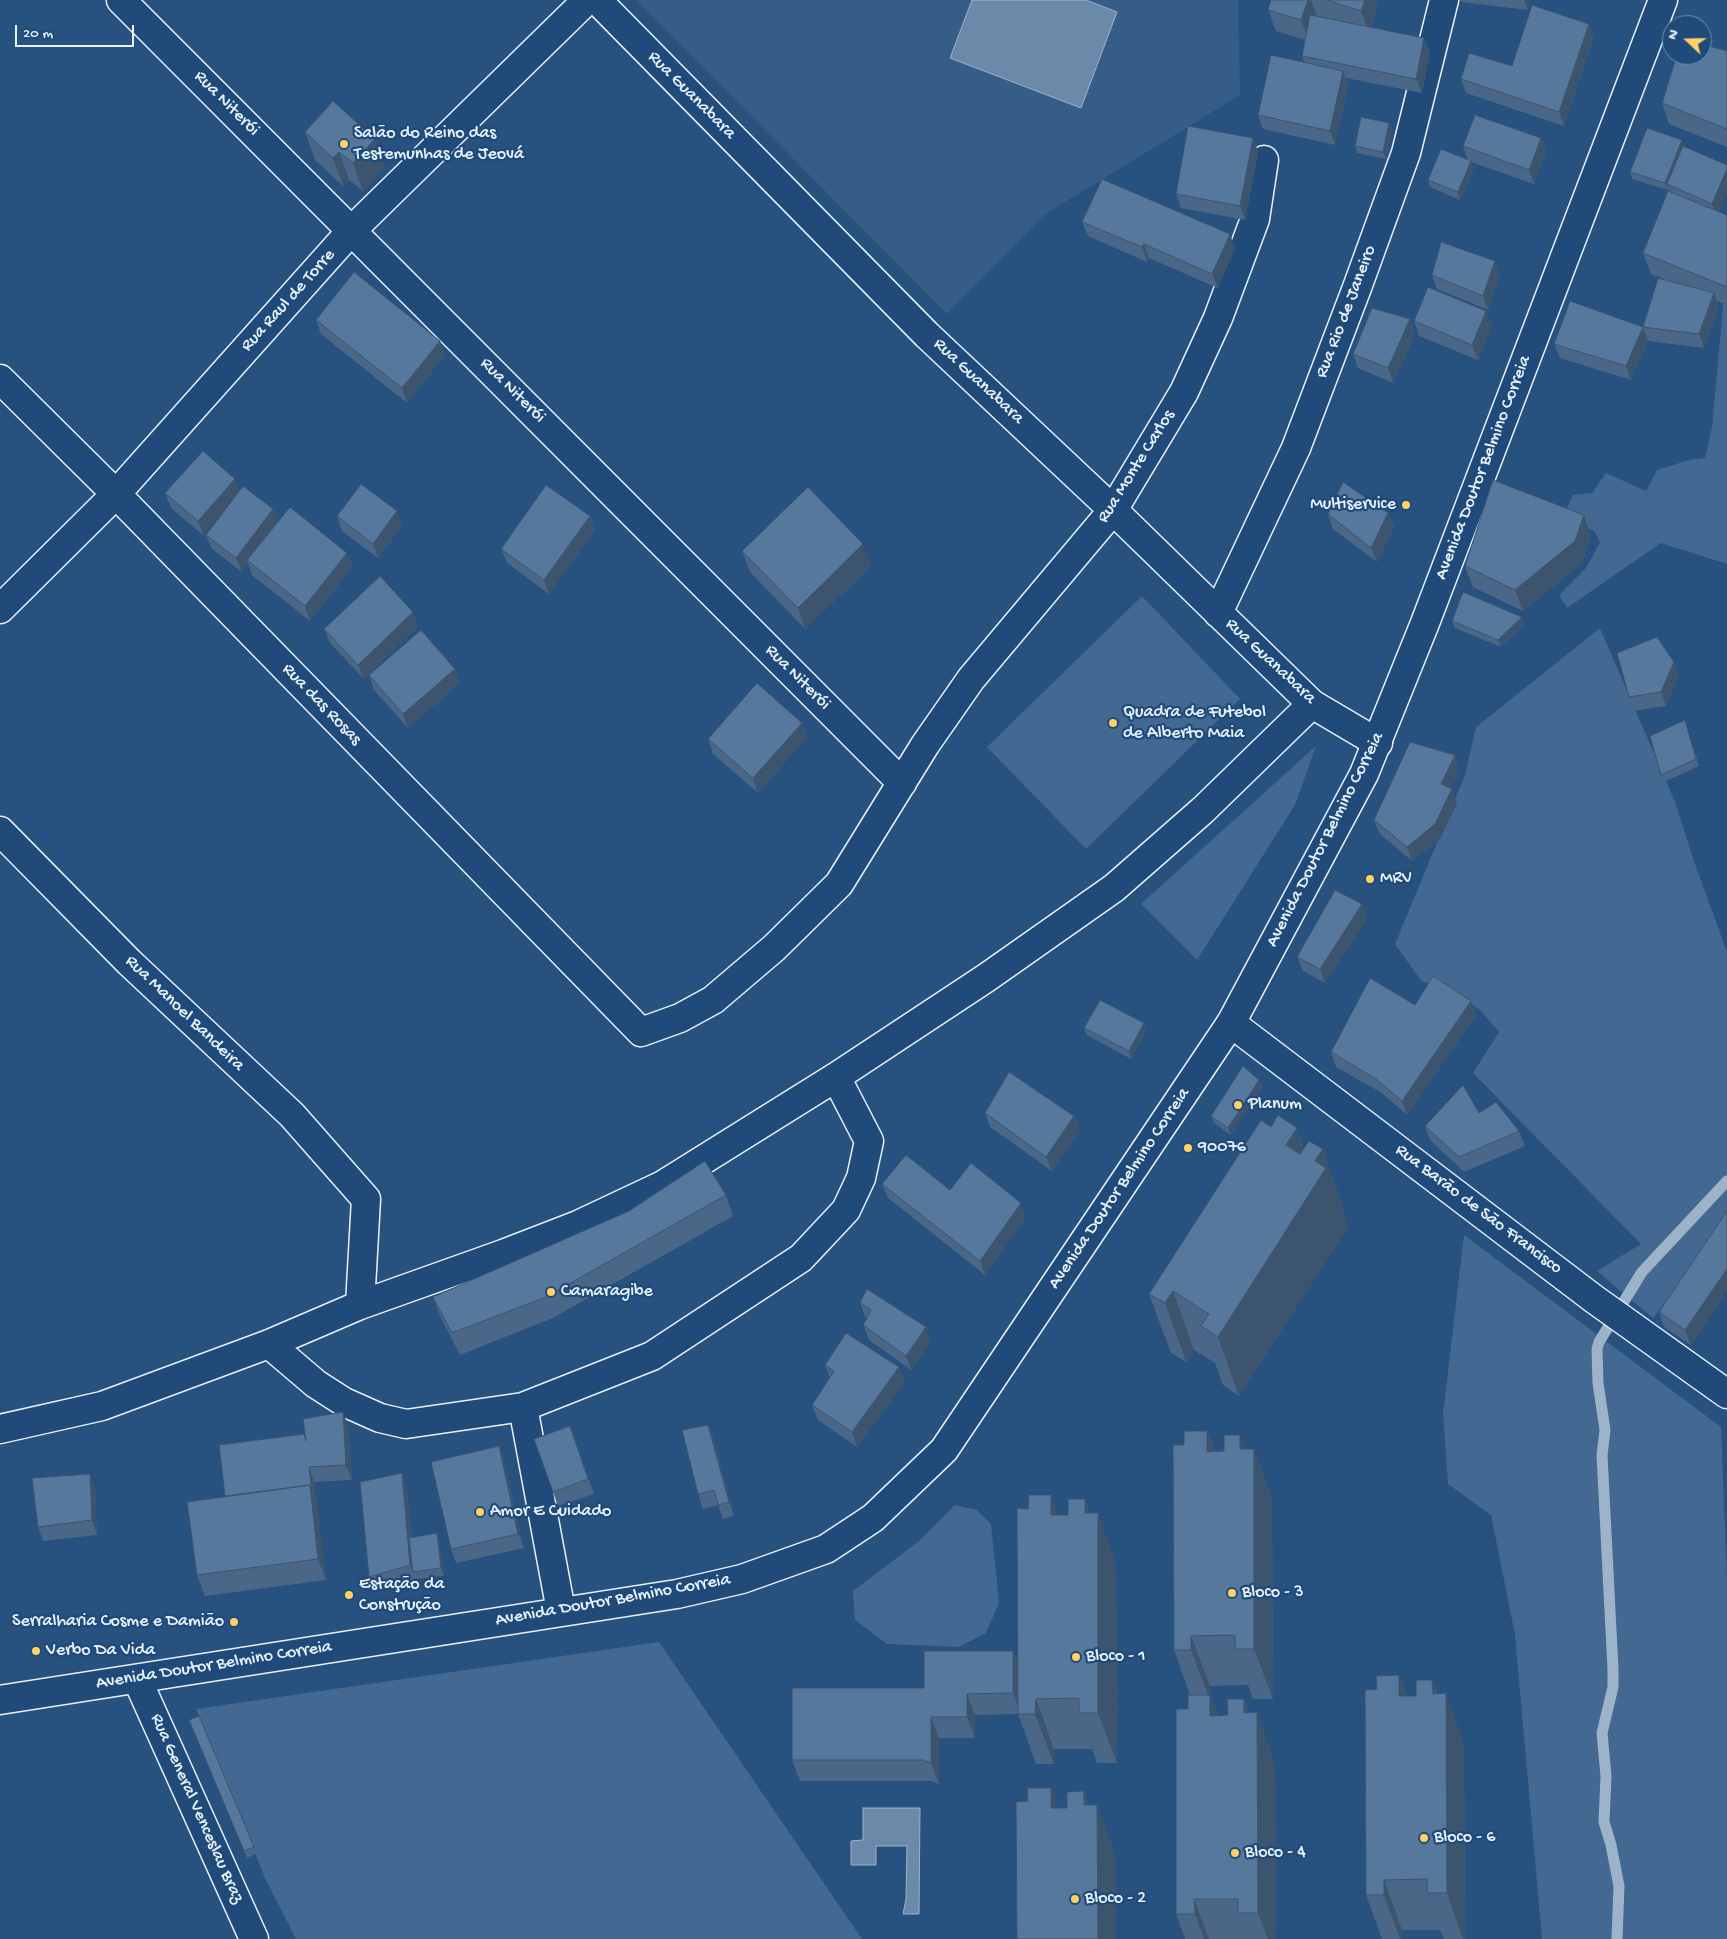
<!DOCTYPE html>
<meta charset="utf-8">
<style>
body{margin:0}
#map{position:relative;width:1727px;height:1939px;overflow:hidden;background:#27517f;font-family:"Gochi Hand",sans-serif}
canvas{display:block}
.north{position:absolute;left:1662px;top:15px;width:50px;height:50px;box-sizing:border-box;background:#1f4a7a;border:1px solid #6f8dac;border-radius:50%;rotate:291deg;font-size:14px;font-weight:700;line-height:20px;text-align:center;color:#e8f1f8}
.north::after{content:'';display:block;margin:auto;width:18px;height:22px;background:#ffd166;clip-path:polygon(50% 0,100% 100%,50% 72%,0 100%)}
.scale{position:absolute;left:15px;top:25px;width:119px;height:22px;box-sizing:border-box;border:2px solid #e8f1f8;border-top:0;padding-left:6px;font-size:15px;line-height:18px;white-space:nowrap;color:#e8f1f8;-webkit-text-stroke:4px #1f4a7a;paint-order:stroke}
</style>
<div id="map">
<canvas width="1727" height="1939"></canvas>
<div class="north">N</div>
<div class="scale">20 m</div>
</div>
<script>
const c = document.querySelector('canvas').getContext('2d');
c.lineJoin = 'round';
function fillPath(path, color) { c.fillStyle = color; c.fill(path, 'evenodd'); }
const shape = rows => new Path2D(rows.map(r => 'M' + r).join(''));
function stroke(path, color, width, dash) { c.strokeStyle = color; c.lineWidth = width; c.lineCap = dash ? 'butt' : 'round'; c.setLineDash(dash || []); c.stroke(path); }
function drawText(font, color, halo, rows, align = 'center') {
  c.font = font + ' "Gochi Hand",sans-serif'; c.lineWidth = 4.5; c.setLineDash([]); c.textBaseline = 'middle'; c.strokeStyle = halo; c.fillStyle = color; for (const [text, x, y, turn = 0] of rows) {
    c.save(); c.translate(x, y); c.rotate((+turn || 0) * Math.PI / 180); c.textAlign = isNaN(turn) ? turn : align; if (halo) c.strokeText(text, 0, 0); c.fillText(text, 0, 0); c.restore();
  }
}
fillPath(shape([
 [636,0,1238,0,1240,95,1044,215,947,314]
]), '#355d88');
fillPath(shape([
 [1724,296,1727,297,1727,564,1661,543,1567,608,1559,595,1586,568,1600,542,1594,531,1562,520,1573,495,1592,493,1606,473,1646,491,1657,470,1689,460,1705,458,1712,427],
 [1142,596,1240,699,1086,849,987,747],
 [1600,628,1675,802,1695,864,1727,952,1727,1223,1653,1318,1597,1271,1641,1244,1473,1073,1499,1032,1480,1010,1437,984,1422,982,1395,944,1465,775,1476,727],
 [1316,746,1295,805,1197,960,1141,904],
 [1464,1235,1721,1427,1727,1580,1727,1939,1542,1939,1515,1635,1491,1515,1448,1484,1443,1414],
 [955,1505,977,1510,991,1524,999,1603,986,1633,959,1647,887,1644,855,1620,853,1591,919,1541],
 [659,1642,862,1939,296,1939,265,1878,196,1709]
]), '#436891');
const water = shape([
 [972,0,1086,0,1117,12,1081,108,950,58,972,0],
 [863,1808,920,1808,919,1914,903,1914,906,1899,907,1846,876,1846,876,1865,851,1865,851,1841,863,1840,863,1808]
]);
fillPath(water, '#6b8aaa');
stroke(water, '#9db3c9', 1);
stroke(shape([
 [1617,1939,1619,1886,1611,1845,1604,1822,1606,1776,1602,1733,1613,1687,1613,1669,1602,1455,1605,1430,1598,1383,1597,1349,1599,1342,1642,1272,1727,1181]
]), '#9db3c9', 11);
const minor = shape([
 [121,0,902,783],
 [597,0,927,335,1113,510,1312,704,1378,743],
 [0,379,116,494,641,1032,680,1018,713,1000,774,948,839,884,925,745,971,679,1113,510,1184,392,1218,318,1255,219,1264,160],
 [0,609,116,494,352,230,587,0],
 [1218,613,1296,448,1358,285,1406,153,1444,0],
 [0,831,129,962,292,1115,366,1199,360,1305],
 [1231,1023,1594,1299,1727,1394],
 [269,1344,316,1384,344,1402,380,1418,406,1424,523,1407,561,1611],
 [523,1407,652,1356,801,1258,846,1210,861,1178,869,1141,836,1077],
 [0,1429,102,1406,269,1344,360,1305,503,1254,578,1225,663,1185,836,1077,986,978,1114,888,1203,810,1312,704],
 [137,1679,254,1939]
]);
const major = shape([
 [0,1700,677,1594,742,1579,826,1549,873,1518,944,1450,1231,1023,1364,774,1425,623,1663,0]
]);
stroke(minor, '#e8f1f8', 31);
stroke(major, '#e8f1f8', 31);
stroke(minor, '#1f4a7a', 28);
stroke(major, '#1f4a7a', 28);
fillPath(shape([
 [1271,0,1379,0,1371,27,1430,52,1422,93,1346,78,1348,85,1335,145,1263,129,1258,115,1304,62,1302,56,1305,40,1276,31,1268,10],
 [1460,0,1529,0,1528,10,1461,2],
 [1589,24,1594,38,1564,126,1466,93,1461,79,1512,66],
 [1727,51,1727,147,1669,124,1662,103],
 [1389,123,1392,130,1386,159,1357,153,1355,146],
 [305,132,385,166,363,191,349,180,343,186,315,160],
 [1253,138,1258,152,1245,220,1181,208,1176,194],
 [1541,138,1546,152,1534,184,1471,162,1474,168,1460,200,1430,187,1428,180,1468,160,1463,146],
 [1684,146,1720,212,1727,215,1727,305,1717,301,1719,307,1704,348,1648,341,1643,327,1664,279,1651,274,1643,253,1669,192,1668,189,1668,190,1632,179,1630,172],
 [1082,222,1235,248,1218,288,1149,258,1147,262,1088,236],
 [1432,275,1500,275,1488,310,1437,289],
 [1410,319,1415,334,1393,383,1358,368,1353,354],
 [316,320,440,341,445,355,407,403,321,334],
 [1414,321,1492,325,1478,360,1419,336],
 [1643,327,1648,341,1631,380,1560,358,1554,344],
 [235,479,239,492,273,509,278,521,347,553,352,567,310,621,252,575,248,563,242,572,212,549,206,535,224,511,203,535,171,508,165,493],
 [1388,513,1394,527,1377,562,1333,529,1328,514],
 [337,516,402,526,378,558,342,531],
 [590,516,595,530,549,594,507,563,501,549],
 [1591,536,1582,563,1523,611,1473,587,1465,566],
 [742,551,871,566,805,629,750,572],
 [1452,621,1525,625,1501,647,1455,628],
 [418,626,364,679,330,643,324,629],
 [455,669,460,683,408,728,374,690,369,675],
 [1679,676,1666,706,1634,711,1629,697],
 [802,723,807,737,758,793,713,754,708,739],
 [1687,727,1699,766,1664,782,1661,775],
 [1455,755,1460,769,1451,788,1457,803,1440,839,1412,861,1380,834,1374,820],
 [1362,904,1367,918,1325,983,1303,971,1297,957],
 [1471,1001,1476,1015,1407,1115,1382,1093,1336,1067,1331,1052,1415,1005],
 [1084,1028,1147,1030,1131,1059,1087,1035],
 [1259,1080,1262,1087,1231,1135,1214,1123,1211,1116],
 [985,1113,1074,1116,1080,1131,1052,1171,990,1127],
 [1479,1113,1519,1131,1525,1146,1464,1172,1430,1140,1425,1126],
 [1305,1147,1344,1208,1342,1212,1348,1227,1239,1396,1223,1385,1215,1363,1194,1350,1186,1362,1171,1353,1149,1294],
 [882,1184,950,1190,1026,1217,985,1275,888,1198],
 [726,1195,733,1216,553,1318,460,1355,441,1318,433,1297],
 [1727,1211,1727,1291,1691,1345,1664,1327,1659,1312],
 [860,1302,931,1341,911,1370,869,1340,863,1325,867,1318,865,1317],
 [825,1365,899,1367,905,1382,857,1447,818,1420,812,1405,830,1378],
 [708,1425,714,1439,734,1516,723,1519,718,1505,703,1509,698,1494],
 [348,1426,352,1480,314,1482,326,1580,205,1596,197,1575,225,1496,306,1439],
 [570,1426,594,1494,558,1506,534,1439],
 [1207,1431,1215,1451,1254,1449,1272,1499,1273,1699,1253,1699,1248,1685,1210,1686,1210,1695,1218,1716,1228,1715,1244,1699,1249,1713,1275,1763,1276,1939,1185,1939,1176,1914,1188,1709,1190,1695,1174,1650,1184,1445],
 [499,1446,504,1461,524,1548,456,1563,451,1549],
 [95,1488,97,1535,43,1541,38,1527],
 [407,1488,412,1538,439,1541,444,1576,415,1579,375,1592,369,1577],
 [1085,1499,1090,1513,1116,1563,1117,1763,1097,1763,1092,1749,1054,1749,1054,1764,1036,1764,1018,1714,975,1715,975,1738,939,1738,939,1784,931,1781,800,1781,792,1760,924,1688,1013,1651,1018,1665,1059,1515,1068,1515],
 [1399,1675,1407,1696,1416,1696,1432,1680,1438,1694,1464,1744,1465,1939,1444,1939,1440,1930,1402,1930,1402,1939,1382,1939,1366,1895,1377,1689],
 [189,1720,254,1847,256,1854,247,1858]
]), '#4b6787');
fillPath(shape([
 [1308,0,1311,0,1317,16,1309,41,1301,20],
 [1365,0,1379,0,1369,32,1361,11],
 [1524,0,1529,0,1528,10],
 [1589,24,1594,38,1564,126,1559,112],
 [1424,38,1430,52,1422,93,1416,79],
 [1343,71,1348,85,1335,145,1330,131],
 [1389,123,1392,130,1386,159,1383,152],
 [1253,138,1258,152,1245,220,1240,206],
 [1541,138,1546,152,1534,184,1529,170],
 [375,139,385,166,363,191,353,163],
 [1682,140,1684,147,1667,184,1668,189,1668,190,1665,183],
 [339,152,349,180,343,186,333,158],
 [1471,161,1474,168,1460,200,1458,192],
 [1727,169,1727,196,1717,218,1712,204],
 [1230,234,1235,248,1218,288,1212,274],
 [1144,244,1149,258,1147,262,1142,247],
 [1495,261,1500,275,1488,310,1483,296],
 [1714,293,1719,307,1704,348,1699,334],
 [1486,311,1492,325,1478,360,1472,345],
 [1410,319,1415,334,1393,383,1388,368],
 [1643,327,1648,341,1631,380,1626,366],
 [440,341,445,355,407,403,402,388],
 [235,479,240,494,203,535,198,521],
 [273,509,279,523,247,560,248,563,242,572,236,558],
 [397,511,402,526,378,558,373,544],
 [1388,513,1394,527,1377,562,1371,548],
 [1584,515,1591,536,1582,563,1523,611,1515,590],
 [590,516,595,530,549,594,544,580],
 [863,544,871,566,805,629,798,608],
 [347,553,352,567,310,621,305,606],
 [413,612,418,626,364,679,358,665],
 [1522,617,1525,625,1501,647,1498,640],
 [1674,662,1679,676,1666,706,1661,692],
 [455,669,460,683,408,728,403,714],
 [802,723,807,737,758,793,753,778],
 [1455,755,1460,769,1446,798,1441,784],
 [1452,789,1457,803,1440,839,1412,861,1407,847],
 [1362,904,1367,918,1325,983,1320,969],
 [1471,1001,1476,1015,1407,1115,1402,1101],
 [1144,1023,1147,1030,1131,1059,1129,1051],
 [1259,1080,1262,1087,1231,1135,1228,1128],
 [1074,1116,1080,1131,1052,1171,1046,1157],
 [1297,1128,1317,1182,1315,1161,1323,1149,1344,1208,1342,1212,1348,1227,1239,1396,1218,1337,1286,1145],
 [1021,1203,1026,1217,985,1275,980,1261],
 [1727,1269,1727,1291,1691,1345,1685,1330],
 [1173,1291,1194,1350,1186,1362,1165,1303],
 [926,1327,931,1341,911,1370,906,1356],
 [899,1367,905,1382,857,1447,852,1432],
 [343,1412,348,1426,352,1480,346,1465],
 [708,1425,714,1439,734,1516,729,1502],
 [1207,1431,1226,1481,1207,1452],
 [1240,1435,1254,1473,1254,1449,1272,1499,1273,1699,1254,1649,1240,1449],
 [499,1446,504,1461,524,1548,518,1534],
 [309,1467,314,1482,318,1506,312,1492],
 [402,1473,407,1488,415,1572,413,1572,410,1565],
 [90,1474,95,1488,97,1535,92,1520],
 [310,1485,318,1506,326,1580,318,1559],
 [1051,1495,1070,1545,1051,1515],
 [1085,1499,1098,1534,1098,1513,1116,1563,1117,1763,1098,1713,1085,1513],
 [437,1533,439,1541,444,1576,441,1568],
 [1191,1636,1210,1686,1210,1700,1191,1650],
 [1013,1651,1020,1672,1021,1714,1013,1693],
 [1399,1675,1417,1726,1399,1696],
 [1432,1680,1446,1718,1446,1693,1464,1744,1465,1939,1463,1939,1447,1893,1433,1694],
 [967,1694,975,1715,975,1738,967,1717],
 [1210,1695,1228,1745,1210,1716],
 [1036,1699,1054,1749,1054,1764,1035,1714],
 [1244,1699,1257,1735,1257,1712,1275,1763,1276,1939,1268,1939,1258,1913,1244,1713],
 [931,1717,939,1738,939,1784,931,1763],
 [1051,1788,1069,1838,1051,1808],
 [1084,1791,1097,1828,1097,1805,1116,1856,1116,1939,1098,1939,1084,1805],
 [1384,1880,1402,1930,1402,1939,1400,1939,1384,1895],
 [1194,1899,1209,1939,1204,1939,1195,1914]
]), '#3d546e');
const building = shape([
 [1271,0,1308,0,1301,20,1268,10,1271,0],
 [1327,0,1365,0,1361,11,1327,0],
 [1532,5,1589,24,1559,112,1461,79,1469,53,1512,66,1532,5],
 [1310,15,1424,38,1416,79,1302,56,1310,15],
 [1702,44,1727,51,1727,129,1662,103,1677,55,1702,55,1702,44],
 [1271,55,1343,71,1330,131,1258,115,1271,55],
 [333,101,375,139,353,163,339,152,333,158,305,132,333,101],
 [1475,115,1541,138,1529,170,1463,146,1475,115],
 [1361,117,1389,123,1383,152,1355,146,1361,117],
 [1188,126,1253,138,1240,206,1176,194,1188,126],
 [1647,128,1682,140,1665,183,1630,172,1647,128],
 [1683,146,1727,165,1727,169,1712,204,1667,184,1683,146],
 [1441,149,1471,161,1458,192,1428,180,1441,149],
 [1102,179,1230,234,1212,274,1144,244,1142,247,1082,222,1102,179],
 [1668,191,1727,215,1727,287,1643,253,1668,191],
 [1441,242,1495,261,1483,296,1432,275,1441,242],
 [354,272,440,341,402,388,316,320,354,272],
 [1658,278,1714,293,1699,334,1643,327,1658,278],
 [1428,287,1486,311,1472,345,1414,321,1428,287],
 [1570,301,1643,327,1626,366,1554,344,1570,301],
 [1372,308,1410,319,1388,368,1353,354,1372,308],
 [203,451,235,479,198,521,165,493,203,451],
 [1493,480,1584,515,1575,541,1515,590,1465,566,1493,480],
 [1343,482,1388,513,1371,548,1328,514,1343,482],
 [361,484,397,511,373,544,337,516,361,484],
 [546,485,590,516,544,580,501,549,546,485],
 [243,486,273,509,236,558,206,535,243,486],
 [808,487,863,544,798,608,742,551,808,487],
 [290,507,347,553,305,606,247,560,290,507],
 [380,576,413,612,358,665,324,629,380,576],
 [1463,592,1522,617,1498,640,1452,621,1463,592],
 [421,630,455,669,403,714,369,675,421,630],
 [1657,637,1674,662,1661,692,1629,697,1617,653,1657,637],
 [757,683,802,723,753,778,708,739,757,683],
 [1685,720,1696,759,1661,775,1650,736,1685,720],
 [1410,742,1455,755,1441,784,1452,789,1435,824,1407,847,1374,820,1410,742],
 [1335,890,1362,904,1320,969,1297,957,1335,890],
 [1433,976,1471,1001,1402,1101,1376,1079,1331,1052,1370,978,1415,1005,1433,976],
 [1100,1000,1144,1023,1129,1051,1084,1028,1100,1000],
 [1243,1066,1259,1080,1228,1128,1211,1116,1243,1066],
 [1009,1072,1074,1116,1046,1157,985,1113,1009,1072],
 [1463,1085,1479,1113,1496,1102,1519,1131,1459,1157,1425,1126,1463,1085],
 [1278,1115,1297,1128,1286,1145,1300,1154,1309,1141,1323,1149,1315,1161,1326,1168,1218,1337,1201,1326,1209,1314,1173,1291,1165,1303,1149,1294,1261,1120,1271,1127,1278,1115],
 [906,1155,950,1190,971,1163,1021,1203,980,1261,882,1184,906,1155],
 [705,1161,726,1195,546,1297,452,1333,433,1297,629,1211,705,1161],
 [1727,1211,1727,1269,1685,1330,1659,1312,1727,1211],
 [867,1289,926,1327,906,1356,863,1325,871,1310,860,1302,867,1289],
 [846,1333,899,1367,852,1432,812,1405,834,1371,825,1365,846,1333],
 [343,1412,346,1465,309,1467,312,1492,310,1485,225,1496,219,1445,304,1434,306,1441,303,1419,343,1412],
 [708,1425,729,1502,718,1505,714,1490,698,1494,682,1430,708,1425],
 [570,1426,588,1479,553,1492,534,1439,570,1426],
 [1184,1431,1207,1431,1207,1452,1224,1451,1224,1435,1240,1435,1240,1449,1254,1449,1254,1649,1235,1649,1235,1635,1191,1636,1191,1650,1174,1650,1173,1445,1184,1445,1184,1431],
 [499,1446,518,1534,451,1549,431,1462,499,1446],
 [402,1473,410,1565,369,1577,360,1482,402,1473],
 [90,1474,92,1520,38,1527,32,1478,90,1474],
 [310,1485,318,1559,197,1575,187,1502,310,1485],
 [1029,1495,1051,1495,1051,1515,1068,1515,1068,1499,1085,1499,1085,1513,1098,1513,1098,1713,1079,1713,1079,1698,1036,1699,1035,1714,1018,1714,1017,1508,1028,1509,1029,1495],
 [437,1533,441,1568,413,1572,409,1538,437,1533],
 [924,1651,1013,1651,1013,1693,967,1694,967,1717,931,1717,931,1763,923,1760,792,1760,792,1688,924,1688,924,1651],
 [1399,1675,1399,1696,1416,1696,1416,1680,1432,1680,1433,1694,1446,1693,1447,1893,1427,1893,1427,1879,1384,1880,1384,1895,1366,1895,1365,1690,1377,1689,1376,1676,1399,1675],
 [1188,1695,1210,1695,1210,1716,1228,1715,1227,1699,1244,1699,1244,1713,1257,1712,1258,1913,1238,1913,1238,1899,1194,1899,1195,1914,1176,1914,1176,1709,1188,1709,1188,1695],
 [199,1716,254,1847,244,1851,189,1720,199,1716],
 [1027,1788,1051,1788,1051,1808,1067,1808,1067,1792,1084,1791,1084,1805,1097,1805,1098,1939,1017,1939,1016,1802,1028,1801,1027,1788]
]);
fillPath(building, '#57789d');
stroke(building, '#3d546e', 1);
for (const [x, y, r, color] of [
 [344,144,5,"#ffd166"],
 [1406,505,5,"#ffd166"],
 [1113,723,5,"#ffd166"],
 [1370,879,5,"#ffd166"],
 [1238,1105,5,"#ffd166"],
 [1188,1148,5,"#ffd166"],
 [551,1292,5,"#ffd166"],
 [480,1512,5,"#ffd166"],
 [1232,1593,5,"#ffd166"],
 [349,1595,5,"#ffd166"],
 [234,1622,5,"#ffd166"],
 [36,1651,5,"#ffd166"],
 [1076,1657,5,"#ffd166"],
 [1424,1838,5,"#ffd166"],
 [1235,1853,5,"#ffd166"],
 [1075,1899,5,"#ffd166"]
]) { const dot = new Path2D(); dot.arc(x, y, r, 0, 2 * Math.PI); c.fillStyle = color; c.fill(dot); stroke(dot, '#1f4a7a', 2); }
drawText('18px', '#e8f1f8', '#1f4a7a', [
 ["Rua Guanabara",691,96,45],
 ["Rua Niterói",226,104,45],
 ["Rua Raul de Torre",289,301,-48],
 ["Rua Rio de Janeiro",1347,312,-69],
 ["Rua Guanabara",978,382,43],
 ["Rua Niterói",512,391,45],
 ["Rua Monte Carlos",1137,467,-58],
 ["Avenida Doutor Belmino Correia",1484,468,-69],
 ["Rua Guanabara",1270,662,43],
 ["Rua Niterói",797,678,45],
 ["Rua das Rosas",321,705,46],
 ["Avenida Doutor Belmino Correia",1326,840,-63],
 ["Rua Manoel Bandeira",184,1014,44],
 ["Avenida Doutor Belmino Correia",1120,1189,-56],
 ["Rua Barão de São Francisco",1478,1210,37],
 ["Avenida Doutor Belmino Correia",613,1601,-10],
 ["Avenida Doutor Belmino Correia",214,1666,-9],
 ["Rua General Venceslau Braz",196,1809,66]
]);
drawText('18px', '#e8f1f8', '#1f4a7a', [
 ["Salão do Reino das",354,134],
 ["Testemunhas de Jeová",354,155],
 ["Multiservice",1396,505,"right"],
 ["Quadra de Futebol",1123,713],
 ["de Alberto Maia",1123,734],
 ["MRV",1380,879],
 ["Planum",1248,1105],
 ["90076",1198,1148],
 ["Camaragibe",561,1292],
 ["Amor E Cuidado",490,1512],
 ["Estação da",359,1585],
 ["Construção",359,1606],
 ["Bloco - 3",1242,1593],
 ["Serralharia Cosme e Damião",224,1622,"right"],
 ["Verbo Da Vida",46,1651],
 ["Bloco - 1",1086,1657],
 ["Bloco - 6",1434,1838],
 ["Bloco - 4",1245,1853],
 ["Bloco - 2",1085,1899]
], 'left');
</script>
